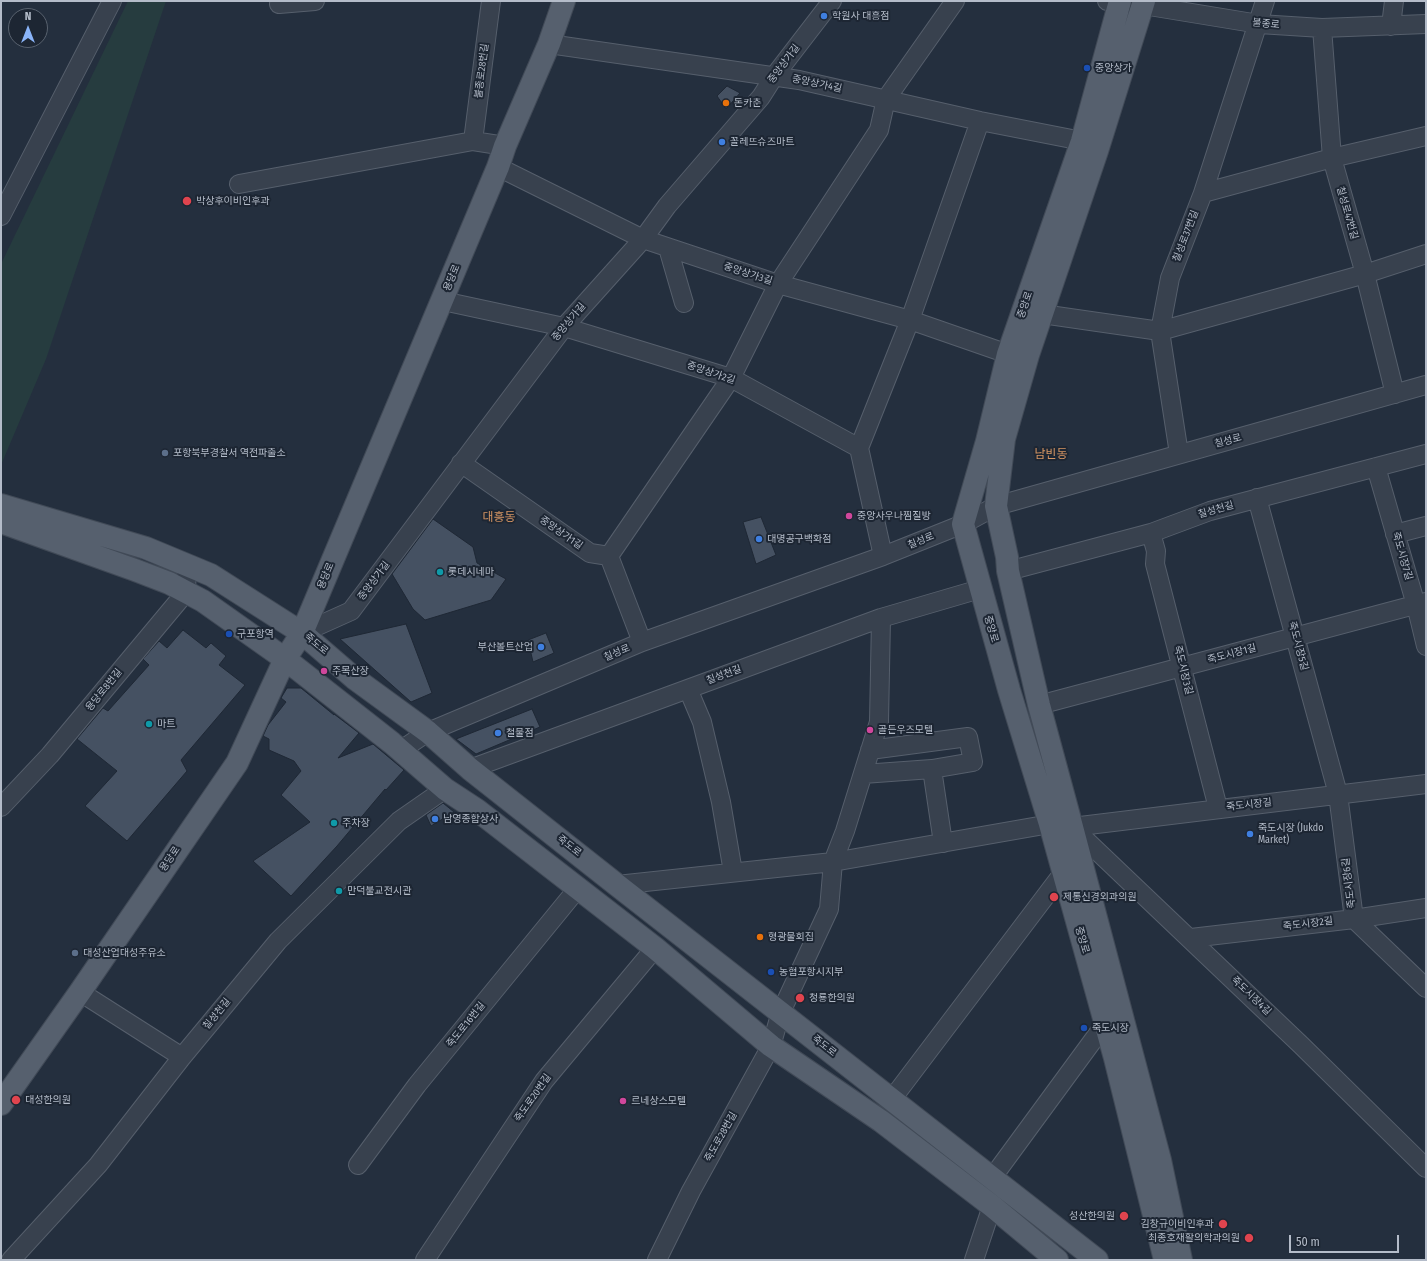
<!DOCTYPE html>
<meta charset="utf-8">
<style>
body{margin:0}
#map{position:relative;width:1427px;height:1261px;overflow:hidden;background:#242f3e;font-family:"Fira Sans Condensed",sans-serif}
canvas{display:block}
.frame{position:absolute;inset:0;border:2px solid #b4bcc9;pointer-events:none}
.north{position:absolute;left:8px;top:8px;width:40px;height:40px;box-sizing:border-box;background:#1d2633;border:1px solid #59626f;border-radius:50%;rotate:0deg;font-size:11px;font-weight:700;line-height:16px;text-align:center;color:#b4bcc9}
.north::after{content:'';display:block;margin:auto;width:14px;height:18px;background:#8ab4f8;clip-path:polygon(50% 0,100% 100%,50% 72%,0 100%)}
.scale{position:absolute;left:1289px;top:1235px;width:110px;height:18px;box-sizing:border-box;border:2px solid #b4bcc9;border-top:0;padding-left:5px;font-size:12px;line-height:14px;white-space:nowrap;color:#b4bcc9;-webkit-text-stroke:3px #1d2633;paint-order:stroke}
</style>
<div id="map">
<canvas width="1427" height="1261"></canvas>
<div class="frame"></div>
<div class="north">N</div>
<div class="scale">50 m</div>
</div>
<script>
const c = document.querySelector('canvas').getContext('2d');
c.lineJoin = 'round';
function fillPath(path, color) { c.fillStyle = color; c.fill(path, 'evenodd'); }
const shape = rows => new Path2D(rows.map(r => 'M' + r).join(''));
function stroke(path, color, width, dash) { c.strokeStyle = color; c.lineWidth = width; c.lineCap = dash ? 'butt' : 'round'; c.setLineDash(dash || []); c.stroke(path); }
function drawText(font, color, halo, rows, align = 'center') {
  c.font = font + ' "Fira Sans Condensed","Noto Sans KR",sans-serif'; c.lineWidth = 4; c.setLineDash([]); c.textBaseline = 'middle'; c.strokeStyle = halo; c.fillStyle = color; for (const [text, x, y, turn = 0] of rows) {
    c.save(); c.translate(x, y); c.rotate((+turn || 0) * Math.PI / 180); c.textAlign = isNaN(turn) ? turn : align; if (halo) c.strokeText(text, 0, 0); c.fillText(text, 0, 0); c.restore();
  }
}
fillPath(shape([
 [128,1,166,1,46,359,1,465,1,264]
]), '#263c3f');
const building = shape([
 [727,86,740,93,726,109,717,96,727,86],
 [761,517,776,555,756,564,743,522,761,517],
 [433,519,473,547,477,563,506,579,491,600,425,620,413,609,392,574,433,519],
 [406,624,432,693,411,702,340,639,406,624],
 [183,630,206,648,211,643,226,656,219,665,245,685,181,760,187,771,127,841,85,806,117,771,77,739,103,708,108,711,149,665,143,659,159,641,167,648,183,630],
 [546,633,554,653,533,662,528,640,546,633],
 [287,688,301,688,334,715,334,714,359,733,338,758,373,744,404,770,386,790,385,789,337,846,291,896,253,861,310,822,281,795,301,771,294,761,269,750,269,739,263,736,268,725,286,702,281,698,287,688],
 [532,709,540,727,476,754,456,739,532,709],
 [443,803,454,812,431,826,426,815,443,803]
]);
fillPath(building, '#455162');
stroke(building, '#1f2835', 1);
const minor = shape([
 [280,1,279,4,315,1],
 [1107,1,1143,5,1259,24,1322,28,1426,24],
 [1391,26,1394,1],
 [1322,28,1332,158,1365,274,1395,394],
 [549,44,799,80,980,121,1082,141],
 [473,141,491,1],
 [498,167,643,239,778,284,910,320,1008,354],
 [239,184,473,141,505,146],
 [1203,193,1332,158,1426,136],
 [1,216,112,1],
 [668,248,684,303],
 [443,301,564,327,731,378,859,448,883,556],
 [1042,314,1160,331,1365,274,1426,254],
 [859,448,910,320,980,121],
 [1179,454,1160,331,1170,278,1203,193,1265,1],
 [461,463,590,553,609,556,642,642],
 [1376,467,1416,605,1426,646],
 [1257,498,1338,794,1354,919,1426,988],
 [1151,533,1156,551,1155,564,1218,808],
 [1395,534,1426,526],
 [609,556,731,378,778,284,879,130,886,99,955,1],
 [1008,571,1151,533,1210,511,1426,454],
 [302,633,351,611,564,327,643,239,667,206,761,97,775,75,832,1],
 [688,689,702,722,721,802,733,872],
 [1039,705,1426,602],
 [401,750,428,732,642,642,883,556,963,524,996,506,1426,385],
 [870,750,968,737,973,762,932,769,943,843],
 [470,769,881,618,980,589],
 [863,774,932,769],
 [1,807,50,755,186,592,187,565],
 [1072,827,1301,1045,1426,1168],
 [1072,827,1426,784],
 [617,885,833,862,1050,824],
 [1191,938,1354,919,1426,908],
 [80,992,182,1057],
 [892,1099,1063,873],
 [358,1165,417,1085,578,888],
 [992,1178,1105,1024],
 [11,1260,98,1165,182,1057,278,941,399,821,445,789],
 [425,1260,544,1081,655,948],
 [657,1260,691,1191,771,1046,781,1012,829,909,833,862,845,831,879,722,881,618],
 [974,1260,992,1206]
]);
const major = shape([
 [1120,1,1082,141,1008,354,987,441,963,524,1009,690,1050,824,1115,1058,1165,1260],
 [1144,1,1097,151,1028,355,1004,439,996,506,1007,557,1008,571,1039,705,1072,827,1160,1160,1181,1260],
 [1,505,146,548,211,575,302,633,354,678,428,732,470,769,617,885,1097,1260],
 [1,522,135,570,169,583,203,601,285,659,392,743,445,789,477,810,655,948,771,1046,881,1121,992,1206,1057,1260],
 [1,1104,80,992,237,763,285,659,302,633,498,167,505,146,549,44,564,1]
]);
stroke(minor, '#565f6c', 20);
stroke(major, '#414a57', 24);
stroke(minor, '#38414e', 18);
stroke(major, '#56606e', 22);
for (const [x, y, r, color] of [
 [824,16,4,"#3f7fe0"],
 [1087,68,4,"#1a4fb4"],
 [726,103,4,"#e8710a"],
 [722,142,4,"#3f7fe0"],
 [187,201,5,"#e0444e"],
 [165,453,4,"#5c6f8a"],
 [849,516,4,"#d1479c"],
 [759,539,4,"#3f7fe0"],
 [440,572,4,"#0f9aa8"],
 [229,634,4,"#1a4fb4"],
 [541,647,4,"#3f7fe0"],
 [324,671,4,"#d1479c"],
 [149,724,4,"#0f9aa8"],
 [870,730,4,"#d1479c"],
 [498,733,4,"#3f7fe0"],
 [435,819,4,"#3f7fe0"],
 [334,823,4,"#0f9aa8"],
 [1250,834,4,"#3f7fe0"],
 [339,891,4,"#0f9aa8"],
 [1054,897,5,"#e0444e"],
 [760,937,4,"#e8710a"],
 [75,953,4,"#5c6f8a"],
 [771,972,4,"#1a4fb4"],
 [800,998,5,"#e0444e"],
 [1084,1028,4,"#1a4fb4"],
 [16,1100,5,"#e0444e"],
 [623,1101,4,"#d1479c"],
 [1124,1216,5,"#e0444e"],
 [1223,1224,5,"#e0444e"],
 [1249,1238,5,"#e0444e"]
]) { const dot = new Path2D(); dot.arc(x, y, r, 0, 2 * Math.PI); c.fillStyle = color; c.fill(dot); stroke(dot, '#1d2633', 1.5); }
drawText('10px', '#b4bcc9', '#1d2633', [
 ["학원사 대흥점",832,16],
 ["중앙상가",1095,68],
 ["돈카춘",734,103],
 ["꼴레뜨슈즈마트",730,142],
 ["박상후이비인후과",196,201],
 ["포항북부경찰서 역전파출소",173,453],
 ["중앙사우나찜질방",857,516],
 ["대명공구백화점",767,539],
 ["롯데시네마",448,572],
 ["구포항역",237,634],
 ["부산볼트산업",533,647,"right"],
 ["주목산장",332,671],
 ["마트",157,724],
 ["골든우즈모텔",878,730],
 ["철물점",506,733],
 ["남영종합상사",443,819],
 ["주차장",342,823],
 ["죽도시장 (Jukdo",1258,828],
 ["Market)",1258,840],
 ["만덕불교전시관",347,891],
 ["제통신경외과의원",1063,897],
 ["형광물회집",768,937],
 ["대성산업대성주유소",83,953],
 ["농협포항시지부",779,972],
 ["청룡한의원",809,998],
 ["죽도시장",1092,1028],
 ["대성한의원",25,1100],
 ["르네상스모텔",631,1101],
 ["성산한의원",1115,1216,"right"],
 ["김창규이비인후과",1214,1224,"right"],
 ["최종호재활의학과의원",1240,1238,"right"]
], 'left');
drawText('10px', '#b4bcc9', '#1d2633', [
 ["불종로",1266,24,5],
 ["중앙상가길",784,64,-53],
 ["불종로28번길",482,71,-83],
 ["중앙상가4길",817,84,12],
 ["칠성로47번길",1347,213,74],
 ["칠성로37번길",1186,236,-69],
 ["중앙상가3길",748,274,18],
 ["용당로",452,278,-67],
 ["중앙로",1025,305,-71],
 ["중앙상가길",569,322,-50],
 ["중앙상가2길",711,373,19],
 ["칠성로",1228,441,-15],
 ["칠성천길",1216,510,-16],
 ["중앙상가1길",561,533,35],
 ["칠성로",921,541,-22],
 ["죽도시장7길",1402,556,74],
 ["용당로",326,576,-67],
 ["중앙상가길",374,581,-53],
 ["중앙로",991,629,74],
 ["죽도로",316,644,40],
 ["죽도시장5길",1298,646,75],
 ["칠성로",617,653,-23],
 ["죽도시장1길",1232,654,-15],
 ["죽도시장3길",1183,670,76],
 ["칠성천길",724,675,-20],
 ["용당로8번길",104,690,-51],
 ["죽도시장길",1249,805,-6],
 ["죽도로",569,846,38],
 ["용당로",170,859,-56],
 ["죽도시장6길",1349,883,-97],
 ["죽도시장2길",1308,924,-7],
 ["중앙로",1082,940,74],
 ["죽도시장4길",1251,996,44],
 ["칠성천길",217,1014,-51],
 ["죽도로16번길",466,1025,-51],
 ["죽도로",824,1046,38],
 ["죽도로20번길",533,1098,-55],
 ["죽도로28번길",721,1137,-61]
]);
drawText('12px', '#d59563', '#1d2633', [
 ["남빈동",1051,455],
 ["대흥동",499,518]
]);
</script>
